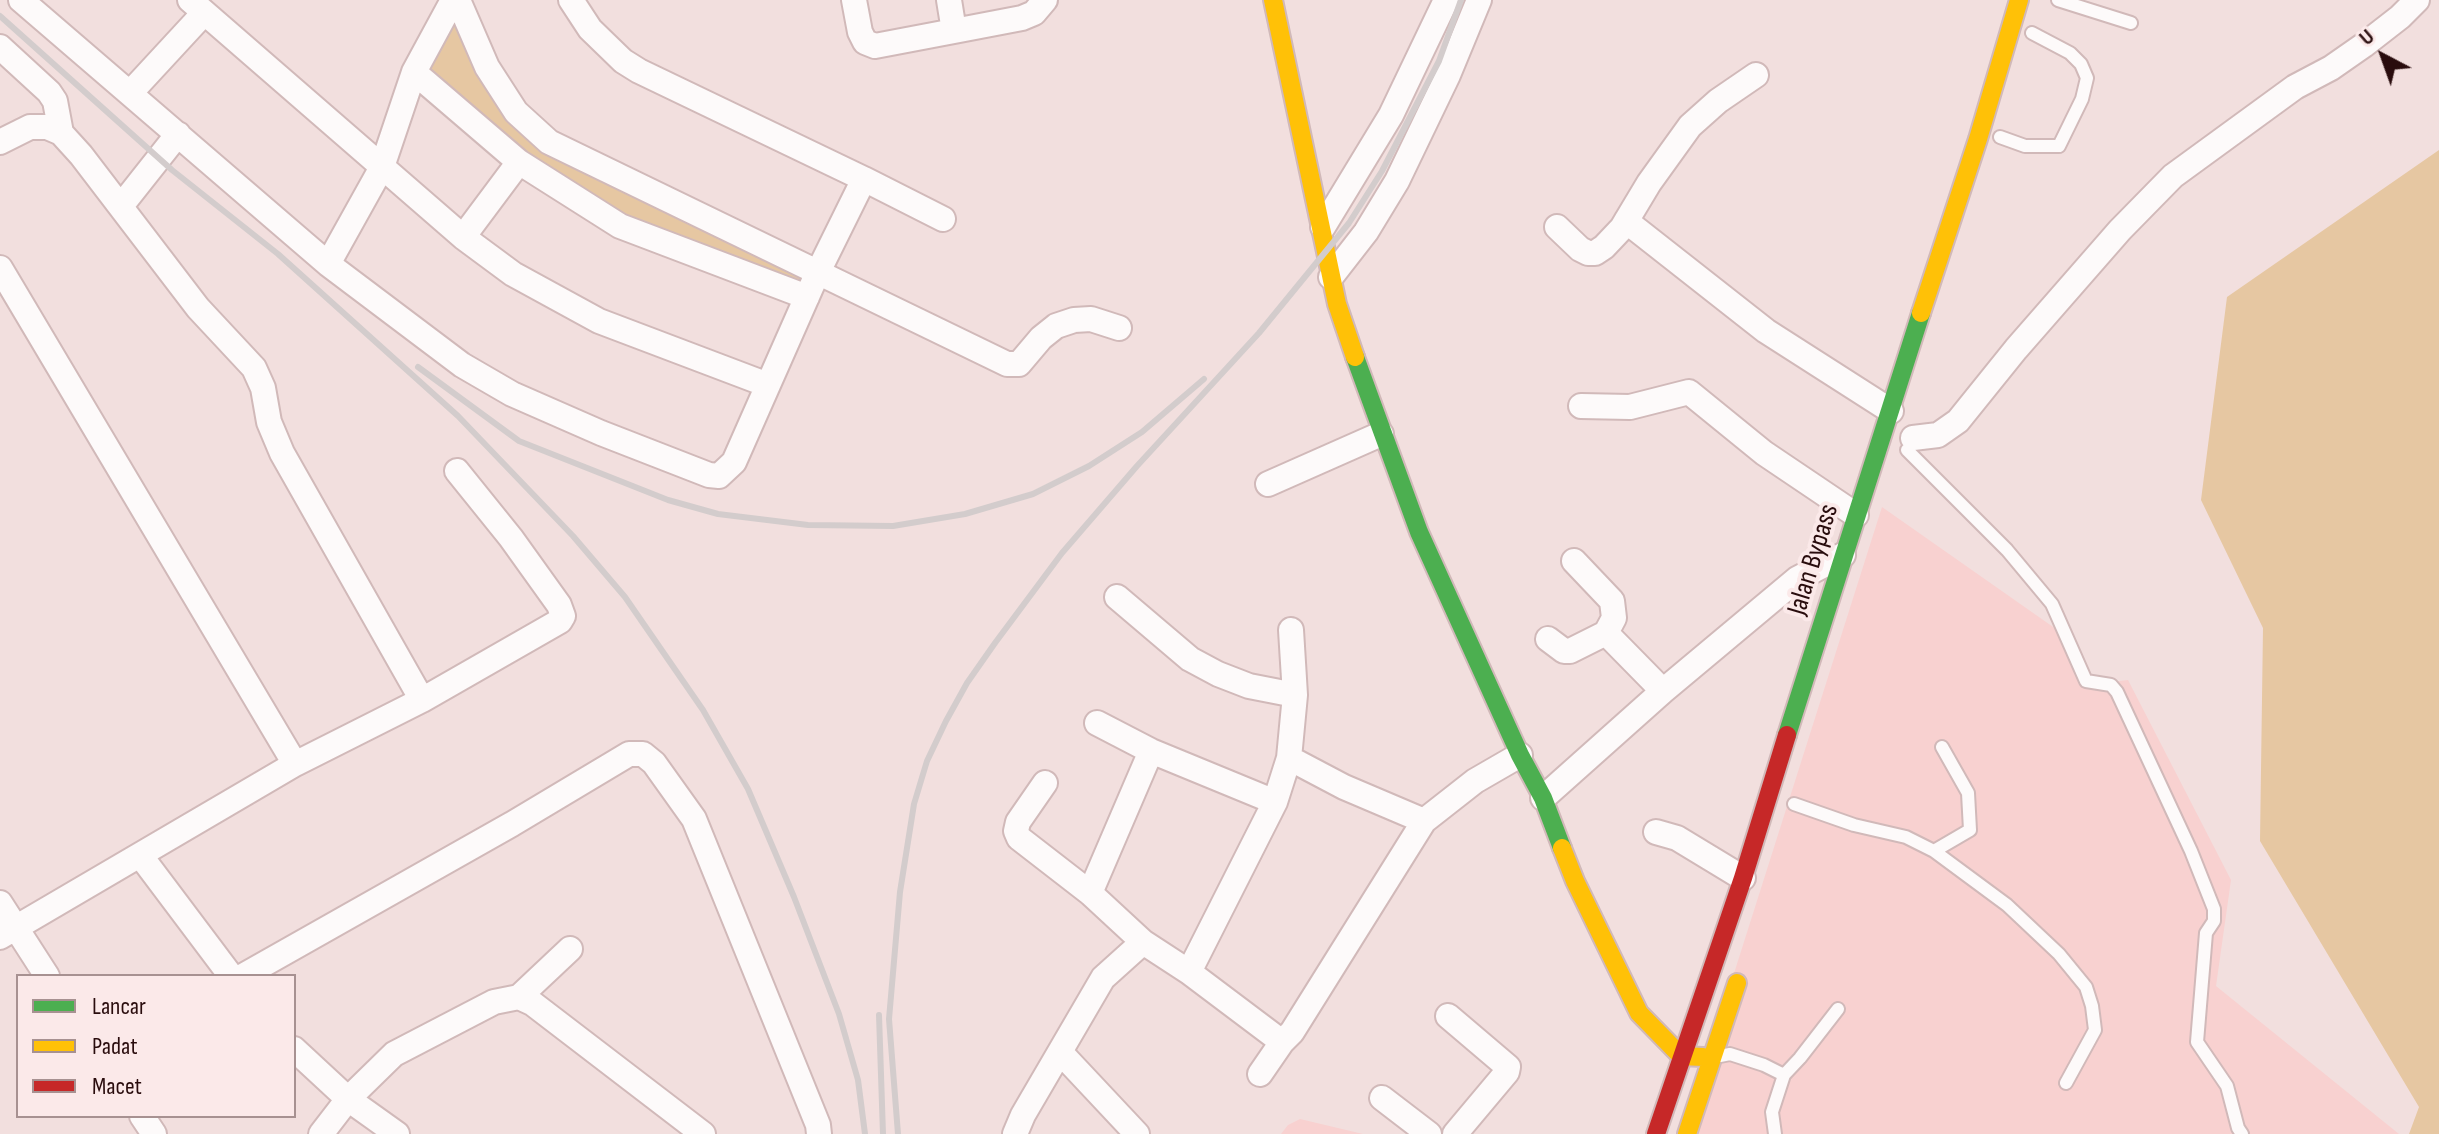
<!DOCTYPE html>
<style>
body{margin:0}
#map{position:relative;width:2439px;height:1134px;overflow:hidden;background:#f2dfde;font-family:"Sofia Sans Condensed",sans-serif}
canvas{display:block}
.legend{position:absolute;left:16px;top:974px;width:280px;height:144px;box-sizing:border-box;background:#fbe9e9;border:2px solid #a79191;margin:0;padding:10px 14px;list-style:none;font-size:24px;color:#290c0d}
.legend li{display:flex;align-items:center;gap:16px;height:40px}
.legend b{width:40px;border:2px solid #a79191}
.north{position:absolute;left:2343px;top:16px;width:80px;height:80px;-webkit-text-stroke:6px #fbe9e9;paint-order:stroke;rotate:319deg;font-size:22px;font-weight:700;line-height:32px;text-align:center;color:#290c0d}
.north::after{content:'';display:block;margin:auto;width:28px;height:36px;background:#290c0d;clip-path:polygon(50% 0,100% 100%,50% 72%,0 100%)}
</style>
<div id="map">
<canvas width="2439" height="1134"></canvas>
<ul class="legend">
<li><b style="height:10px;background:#4caf50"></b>Lancar</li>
<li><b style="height:10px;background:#ffc107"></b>Padat</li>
<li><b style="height:10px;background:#c62828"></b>Macet</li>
</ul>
<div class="north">U</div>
</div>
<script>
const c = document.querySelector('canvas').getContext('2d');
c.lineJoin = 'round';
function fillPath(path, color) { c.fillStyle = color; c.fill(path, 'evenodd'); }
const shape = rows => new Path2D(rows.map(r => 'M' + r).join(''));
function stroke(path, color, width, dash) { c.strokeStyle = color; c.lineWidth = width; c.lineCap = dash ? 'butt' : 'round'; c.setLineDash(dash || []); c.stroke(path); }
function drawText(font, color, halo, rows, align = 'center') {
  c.font = font + ' "Sofia Sans Condensed",sans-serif'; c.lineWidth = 8; c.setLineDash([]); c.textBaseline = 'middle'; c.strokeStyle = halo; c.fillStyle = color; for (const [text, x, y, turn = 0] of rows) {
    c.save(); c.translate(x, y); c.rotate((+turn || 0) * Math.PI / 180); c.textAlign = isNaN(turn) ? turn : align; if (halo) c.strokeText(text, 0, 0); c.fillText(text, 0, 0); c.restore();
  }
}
fillPath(shape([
 [1882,507,2056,629,2086,685,2128,680,2231,880,2216,986,2399,1134,1698,1134,1690,1112],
 [1300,1119,1363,1134,1281,1134,1288,1125]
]), '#f8d1d0');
fillPath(shape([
 [458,10,527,127,808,276,799,286,703,255,535,170,424,72],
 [2439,150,2439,1134,2409,1134,2419,1107,2260,841,2263,628,2201,500,2227,297]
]), '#e6c7a2');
const lane = shape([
 [2058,0,2131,23],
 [2000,137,2025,146,2059,146,2082,99,2087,78,2081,64,2070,53,2032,33],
 [1907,450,2007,550,2052,604,2086,681,2111,685,2117,692,2191,851,2214,909,2214,921,2206,933,2197,1042,2227,1086,2238,1128,2242,1134],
 [1794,804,1854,825,1906,837,1934,851,2007,905,2059,954,2086,987,2092,1006,2095,1030,2066,1083],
 [1934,851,1970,830,1968,793,1942,747],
 [1720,1056,1730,1054,1764,1065,1784,1075,1772,1112,1775,1134],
 [1784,1075,1800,1058,1838,1009]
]);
const street = shape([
 [21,0,328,264,462,365,512,394,601,433,709,475,719,476,734,462,817,274,864,179,639,71,623,61,590,29,571,0],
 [190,0,463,237,513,274,599,321,768,385],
 [458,0,487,67,516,112,549,142,1007,364,1019,364,1041,338,1056,326,1074,320,1091,319,1119,328],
 [854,0,860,32,865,42,875,46,954,31],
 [949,0,954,31,1022,18,1034,13,1045,0],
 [0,47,49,92,55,101,61,133],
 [414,72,519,162,620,226,807,297],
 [131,92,204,13],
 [0,142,30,127,47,127,61,133,81,155,198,308,254,368,263,388,269,422,282,453,422,700],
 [864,179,943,219],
 [121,206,178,134],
 [1626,221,1766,331,1891,411],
 [1323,227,1391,115,1446,0],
 [1557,227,1580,249,1588,253,1595,253,1604,247,1622,228,1649,183,1690,126,1718,101,1756,75],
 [463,237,519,162],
 [328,264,382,167,414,72,453,0],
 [0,268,295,764],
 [1331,277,1366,232,1397,181,1448,75,1479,0],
 [1581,406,1630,407,1689,392,1764,453,1856,515],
 [1913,438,1938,435,1958,421,2016,349,2120,230,2173,176,2295,87,2331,68,2364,45,2400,17,2417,0],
 [1268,484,1381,434],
 [1117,597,1190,659,1218,674,1249,686,1295,695],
 [1291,630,1295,695,1289,758,1275,802,1189,972,1282,1042,1292,1032,1424,821,1475,781,1520,755],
 [1606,633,1663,691],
 [1548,639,1564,651,1570,651,1606,633,1614,618,1612,601,1574,561],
 [1097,723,1151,751,1275,802],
 [1289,758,1344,787,1424,821],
 [1045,783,1018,822,1016,831,1019,838,1090,893,1143,942,1189,972],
 [1543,798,1663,691,1797,579,1843,555],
 [1656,832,1677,838,1743,878],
 [140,855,231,976],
 [1090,893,1151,751],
 [0,903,47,976],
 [0,937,295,764,422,700,560,621,563,616,559,605,511,538,457,471],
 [243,976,512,824,629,754,643,754,654,763,694,819,818,1125,819,1134],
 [519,997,570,949],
 [1448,1016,1508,1067,1507,1072,1455,1134],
 [294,1049,348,1099,397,1134],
 [1061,1053,1137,1134],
 [1260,1074,1282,1042],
 [1382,1098,1429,1134],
 [142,1116,154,1134],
 [321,1134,348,1099,394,1054,494,1002,519,997,532,1003,703,1134],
 [1015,1134,1023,1115,1103,978,1143,942]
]);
const fast = shape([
 [1355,357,1419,532,1520,755,1543,798,1562,848],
 [1787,735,1921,313]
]);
const slow = shape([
 [1273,0,1337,304,1355,357],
 [1921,313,1978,139,2019,0],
 [1562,848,1575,881,1639,1013,1681,1056,1703,1057],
 [1687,1134,1737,983]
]);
const jam = shape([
 [1656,1134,1743,878,1787,735]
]);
stroke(lane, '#d1b9b9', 16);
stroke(street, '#d1b9b9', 28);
stroke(fast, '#d1b9b9', 22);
stroke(slow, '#d1b9b9', 22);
stroke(jam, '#d1b9b9', 22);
stroke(lane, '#fdfafa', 12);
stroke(street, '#fdfafa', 24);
stroke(fast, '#4caf50', 18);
stroke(slow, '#ffc107', 18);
stroke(jam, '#c62828', 18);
stroke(shape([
 [0,16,172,170,278,254,458,416,573,536,625,597,703,710,748,789,794,897,839,1014,858,1080,865,1134],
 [418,367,519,441,668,500,718,514,808,525,893,526,965,514,1033,494,1089,466,1142,432,1204,379],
 [879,1015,883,1134],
 [898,1134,889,1019,900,892,914,804,927,761,946,721,967,683,995,643,1062,553,1137,466,1259,333,1349,223,1382,171,1439,61,1461,0]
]), '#d3cccc', 6);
drawText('28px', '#290c0d', '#fbe9e9', [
 ["Jalan Bypass",1814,560,-73]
]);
</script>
